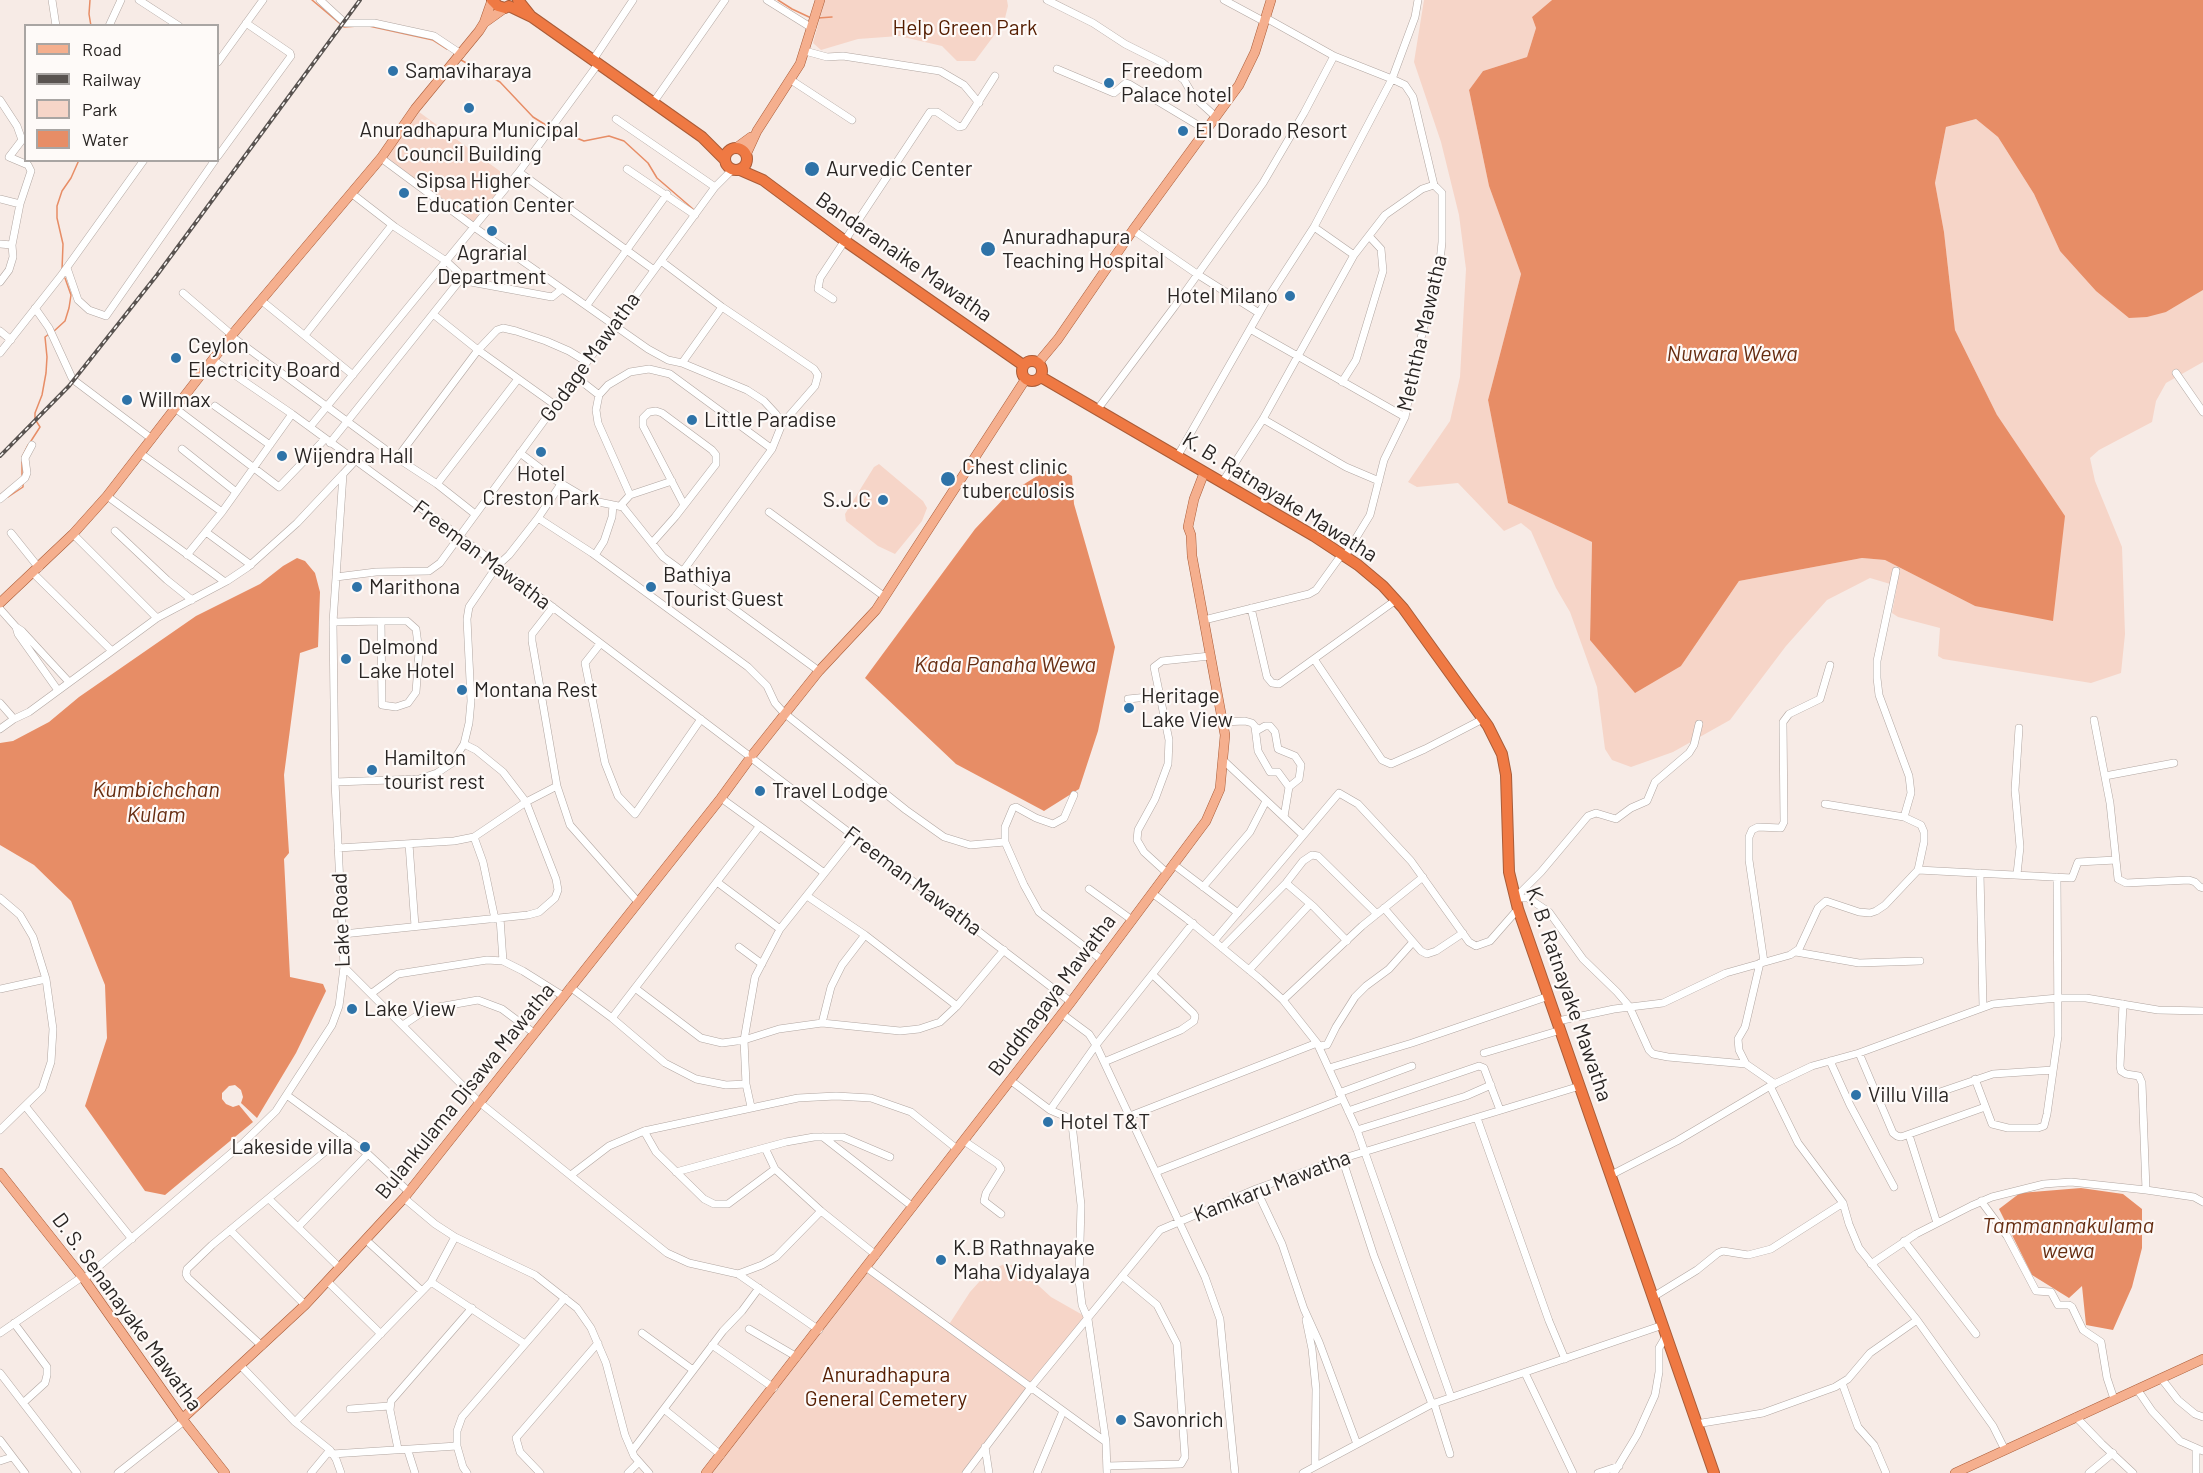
<!DOCTYPE html>
<style>
body{margin:0}
#map{position:relative;width:2203px;height:1473px;overflow:hidden;background:#f7ebe6;font-family:Barlow,sans-serif}
canvas{display:block}
.legend{position:absolute;left:24px;top:24px;width:195px;height:138px;box-sizing:border-box;background:#fefaf8;border:2px solid #a9a5a3;margin:0;padding:8px 10px;list-style:none;font-size:18px;color:#292523}
.legend li{display:flex;align-items:center;gap:12px;height:30px}
.legend b{width:30px;border:2px solid #a9a5a3}
</style>
<div id="map">
<canvas width="2203" height="1473"></canvas>
<ul class="legend">
<li><b style="height:8px;background:#f5af8e"></b>Road</li>
<li><b style="height:8px;background:#595350"></b>Railway</li>
<li><b style="height:16px;background:#f6d5c8"></b>Park</li>
<li><b style="height:16px;background:#e78d66"></b>Water</li>
</ul>
</div>
<script>
const context = document.querySelector('canvas').getContext('2d');
context.lineJoin = 'round';
function fill(path, color) {
  context.fillStyle = color;
  context.fill(path, 'evenodd');
}
function poly(rows) {
  const path = new Path2D();
  for (const r of rows) {
    if (r.length === 3) {
      path.moveTo(r[0] + r[2], r[1]);
      path.arc(r[0], r[1], r[2], 0, 2 * Math.PI);
      continue;
    }
    path.moveTo(r[0], r[1]);
    for (let i = 2; i < r.length; i += 2) path.lineTo(r[i], r[i + 1]);
  }
  return path;
}
function stroke(path, color, width, dash) {
  context.strokeStyle = color;
  context.lineWidth = width;
  context.lineCap = dash ? 'butt' : 'round';
  context.setLineDash(dash || []);
  context.stroke(path);
}
function label(font, color, halo, rows, align = 'center') {
  context.font = font + ' Barlow,sans-serif';
  context.lineWidth = 4.5;
  context.setLineDash([]);
  context.textBaseline = 'middle';
  context.strokeStyle = halo;
  context.fillStyle = color;
  for (const [text, x, y, turn = 0] of rows) {
    context.save();
    context.translate(x, y);
    context.rotate((+turn || 0) * Math.PI / 180);
    context.textAlign = isNaN(turn) ? turn : align;
    if (halo) context.strokeText(text, 0, 0);
    context.fillText(text, 0, 0);
    context.restore();
  }
}
fill(poly([
 [825,0,1007,0,1008,6,1004,22,975,61,957,61,942,46,899,36,858,39,821,50,813,43],
 [1424,0,1552,0,1532,17,1536,28,1527,57,1483,71,1469,90,1489,186,1521,274,1488,400,1508,503,1592,542,1590,640,1681,666,1739,581,1862,558,1885,560,1975,606,1997,415,1955,330,1944,232,1935,183,1946,127,1976,119,1998,137,2034,194,2060,251,2166,312,2203,290,2203,362,2166,383,2156,401,2152,422,2099,450,2090,458,2095,481,2122,547,2125,634,2121,673,2091,683,1943,659,1938,656,1940,628,1898,617,1892,613,1897,586,1870,578,1827,600,1786,646,1730,720,1673,752,1631,767,1612,760,1605,749,1597,687,1570,612,1556,588,1531,531,1521,523,1504,531,1458,483,1417,487,1408,482,1450,421,1460,377,1466,269,1459,215,1441,142,1414,62],
 [415,109,512,180,474,227,381,158],
 [879,464,923,501,927,508,922,521,895,554,878,546,846,521,845,514,874,467],
 [1004,1264,1017,1266,1051,1297,1088,1318,967,1473,706,1473,867,1268,948,1326,970,1292,988,1272]
]), '#f6d5c8');
fill(poly([
 [1552,0,2203,0,2203,290,2166,312,2147,317,2129,318,2096,291,2060,251,2034,194,1998,137,1976,119,1946,127,1935,183,1944,232,1955,330,1997,415,2065,516,2053,621,1975,606,1885,560,1862,558,1739,581,1681,666,1635,693,1590,640,1592,542,1508,503,1488,400,1521,274,1489,186,1469,90,1483,71,1527,57,1536,28,1532,17],
 [1059,469,1072,476,1074,504,1115,647,1098,731,1079,789,1044,811,956,764,865,678,975,529,1008,494,1047,470],
 [297,558,305,561,315,573,320,592,318,647,300,653,284,775,289,853,284,859,290,977,323,984,326,991,296,1053,257,1118,241,1103,243,1097,241,1090,235,1085,229,1086,222,1093,222,1099,226,1104,233,1107,239,1105,253,1122,165,1195,145,1191,85,1106,107,1038,105,985,71,901,34,865,0,845,0,743,13,741,49,722,79,697,196,616,260,584,283,566],
 [2081,1188,2123,1194,2142,1209,2142,1248,2132,1287,2113,1330,2086,1325,2082,1286,2069,1298,2032,1275,1999,1209,2020,1193]
]), '#e78d66');
stroke(poly([
 [90,0,89,14,91,26],
 [312,0,344,27,358,26],
 [778,0,792,9,809,17],
 [818,18,832,17],
 [369,26,433,40,447,49],
 [461,60,500,82,533,117,549,127],
 [554,129,584,141,609,136,624,141,648,163,657,178,693,209],
 [62,270,63,244,57,218,57,206,62,191,71,178,79,160],
 [53,332,65,321,69,308,71,295,65,278],
 [31,441,40,427,35,419,35,413,42,395,46,373,47,357,45,337,49,334],
 [22,457,28,445],
 [22,462,22,475],
 [8,497,23,487,23,483]
]), '#e78d66', 1.5);
const minor = poly([
 [52,0,56,26],
 [139,0,179,26],
 [320,0,345,23,374,23,434,36,461,54],
 [767,0,812,28],
 [1047,0,1093,23,1125,44,1163,63,1184,80,1194,97,1216,117],
 [1224,0,1265,22],
 [1418,0,1415,17,1392,79,1405,85,1413,97,1434,185],
 [109,26,121,0],
 [805,51,827,57,843,56,940,71,964,85,979,103],
 [593,60,633,0],
 [218,62,263,0],
 [1057,69,1114,93,1126,83,1129,84,1206,130],
 [791,80,852,120],
 [0,100,17,126,22,140],
 [653,103,725,0],
 [616,119,715,187],
 [218,156,291,56,290,53,246,23],
 [381,158,474,227,648,349,668,360,682,363,747,390,764,401,776,414,782,424,772,449,683,571],
 [627,169,695,215],
 [519,172,654,270],
 [0,199,20,204],
 [1314,227,1354,255],
 [1133,230,1197,274,1259,313],
 [0,244,12,245],
 [661,261,722,307,814,369,818,375,815,386,782,424],
 [67,268,78,300,89,310,106,316,215,160],
 [460,280,552,297,562,289],
 [0,282,9,270,13,257,12,245,20,204,31,171,28,165,9,157,22,140,26,138],
 [183,293,232,335],
 [833,299,818,289,820,278,930,112,937,112,959,127,963,126,995,76],
 [262,301,353,375],
 [587,305,667,194],
 [35,308,49,328,72,378],
 [433,314,478,350,555,405],
 [1250,329,1405,417],
 [0,331,11,340],
 [305,335,392,225],
 [231,336,397,458,437,484,475,514],
 [0,353,60,277,144,160],
 [213,360,292,414,459,536,748,755],
 [682,363,722,307],
 [2176,373,2203,412],
 [576,377,599,395],
 [75,381,152,439],
 [1342,382,1356,360,1383,271,1381,249,1369,236],
 [215,406,270,445],
 [175,408,279,487,325,439],
 [1097,410,1175,306,1263,183,1304,113,1334,56],
 [1263,419,1346,467,1379,481],
 [310,427,519,172,598,64],
 [330,443,460,280,458,272,446,261,395,227,351,193],
 [182,449,236,492],
 [140,453,222,512,292,414],
 [520,453,557,481,589,500,623,507,663,557,819,671],
 [1177,457,1266,301,1314,227,1392,79,1334,56,1266,18],
 [397,458,478,350,497,330,503,328,516,331,546,341,569,351,587,362],
 [1222,483,1263,419,1354,255,1385,215,1422,189,1434,185,1442,193,1442,242,1439,271,1418,349,1405,417,1384,460,1370,515,1345,556],
 [437,484,518,379],
 [630,495,598,423,596,410,599,395,608,385,630,372,649,369,670,374,772,449],
 [107,496,225,582],
 [0,499,25,478,27,473,25,458,32,445],
 [621,505,630,495,672,481],
 [769,512,885,597],
 [538,518,592,553,748,667,767,686,775,703,784,713,906,810,944,837,970,845,1005,842,1024,885,1039,912,1102,960],
 [115,531,167,580,192,600],
 [206,532,251,565],
 [11,533,39,568],
 [73,534,157,618],
 [652,543,675,517,716,464,716,455,712,450,662,413,656,411,649,412,643,418,643,426,684,505],
 [187,555,222,512],
 [595,555,604,541,612,517,613,505],
 [1896,571,1877,661,1877,678,1879,695,1909,776,1911,793,1904,817],
 [33,573,111,650],
 [336,577,376,572,429,571,440,563,715,187,732,170],
 [553,607,532,634,532,641,557,786,570,825,638,902],
 [1251,608,1267,677,1272,683,1279,684,1396,600],
 [0,609,16,627,18,634,57,689],
 [1204,620,1309,594,1316,590,1342,554],
 [333,622,381,621,407,621,416,629,419,652,416,692,408,703,396,707,382,705,381,621],
 [16,627,22,631,69,682],
 [600,644,585,663,605,763,618,796,635,814,701,719],
 [1314,659,1382,760,1391,764,1425,749,1483,719],
 [1128,699,1158,696],
 [0,703,14,719,29,712,157,618,227,581,248,567,297,523,343,474],
 [2094,720,2110,803,2118,879,2126,883,2189,880,2195,882,2200,887,2203,888],
 [1222,722,1245,721,1252,723,1258,730,1265,726,1270,726,1275,732,1278,749,1295,756,1301,765,1299,779,1289,787],
 [1255,727,1258,751,1270,772,1278,772,1289,787,1284,817],
 [0,729,14,719],
 [754,760,1071,1002],
 [1223,760,1303,835],
 [2105,776,2174,763],
 [335,782,419,779,437,773,452,763,464,744,469,723,471,701,467,619,469,607,497,566,509,555,538,518,561,484],
 [721,798,823,872],
 [1825,804,1904,817,1921,825,1924,832,1924,842,1918,870],
 [474,837,483,862,495,919],
 [1005,842,1005,827,1013,808,1016,807,1036,818,1053,824,1064,818,1074,795],
 [409,844,415,926],
 [338,848,454,841,474,837,526,802,557,786],
 [1173,864,1238,913],
 [1918,870,2072,878,2078,862,2116,860],
 [1167,873,1144,852,1137,840,1138,830,1155,799,1168,764,1169,740,1154,667,1162,661,1210,656],
 [1980,873,1983,1007],
 [2017,874,2020,847,2015,790,2019,728],
 [717,882,780,929],
 [1286,883,1314,907,1347,941],
 [1203,887,1250,832,1266,801],
 [1089,889,1132,920],
 [1152,893,1187,919,1260,979,1283,1000,1317,1043,1357,1130,1451,1397],
 [807,896,865,935,957,1006],
 [0,898,20,915,33,937,46,979,53,1029,51,1062,42,1089,0,1130],
 [1515,898,1528,898,1549,912,1583,959,1617,992,1629,1006,1649,1050,1653,1054,1668,1057,1746,1064,1775,1084],
 [1515,898,1541,872,1588,816,1596,813,1616,819,1631,808,1647,801,1655,782,1689,753,1694,745,1699,724],
 [1384,908,1421,951,1427,954,1436,951,1463,933],
 [500,918,503,961],
 [343,934,528,915,539,912,555,898,558,890,556,879,526,802,503,772,476,750,464,744],
 [1214,941,1339,793,1358,804,1411,861,1469,942,1476,946,1490,941,1518,909],
 [739,947,762,964],
 [1222,948,1286,883,1303,861,1312,855,1318,856,1377,914],
 [1796,952,1859,963,1920,961],
 [1764,962,1749,860,1749,837,1752,830,1758,827,1781,828,1784,822,1783,722,1789,714,1820,699,1830,665],
 [344,967,479,1102,667,1253,689,1263,738,1274,819,1330],
 [1249,970,1310,904],
 [570,987,612,1018,665,1063,696,1079,726,1085,746,1084],
 [635,988,701,1038,722,1043,744,1040,779,1029,822,1023,900,1031,919,1029,940,1022,957,1006,1004,950],
 [0,989,46,979],
 [372,993,398,974,487,960,503,961,523,971,563,996],
 [1283,1000,1362,926,1423,877],
 [2123,1004,2120,1066,2121,1071,2126,1074,2139,1076,2142,1083,2146,1190],
 [1062,1014,1089,1034,1096,1045,1205,1277,1220,1319,1235,1473],
 [612,1018,759,827],
 [1558,1021,1614,1009,1663,1003,1726,973,1790,955,1799,949,1818,908,1826,901,1859,912,1870,913,1876,911,1885,905,1918,870],
 [822,1023,831,987,842,965,865,935],
 [403,1025,421,1013,433,1008,478,1000,502,1009,534,1033],
 [1319,1046,1327,1045,1336,1027,1355,997,1366,986,1389,969,1413,942],
 [1484,1053,1561,1030],
 [1859,1053,1893,1133,1897,1136,1901,1137,1985,1107],
 [1830,1061,1850,1105,1894,1187],
 [1104,1062,1181,1030,1194,1021,1195,1016,1193,1013,1153,975],
 [1746,1064,1739,1050,1738,1039,1745,1027,1760,963],
 [1329,1068,1412,1043,1549,996],
 [1975,1079,1992,1124,2008,1128,2038,1128,2044,1126,2047,1114,2058,1036,2057,877],
 [1010,1080,1050,1110,1069,1118,1072,1124,1081,1205,1079,1280,1082,1305,1088,1319,1106,1442],
 [1770,1086,1798,1143,1843,1203,1849,1224,1859,1248,1917,1320,1993,1426,2005,1450],
 [1940,1092,1993,1074,2053,1070],
 [1339,1093,1412,1066],
 [288,1096,368,1154,408,1191],
 [26,1107,132,1239],
 [751,1107,746,1084,744,1040,755,977,780,929,854,836],
 [1050,1110,1096,1045,1193,923],
 [1348,1111,1479,1066,1484,1068,1500,1110],
 [1130,1116,1317,1043],
 [1477,1118,1549,1321,1565,1359],
 [1357,1130,1466,1096,1491,1085],
 [644,1131,656,1152,704,1199,714,1204,728,1204,775,1169],
 [1909,1135,1937,1223],
 [823,1137,913,1207],
 [964,1141,998,1164,1001,1169,986,1193,984,1201,1001,1214],
 [765,1148,775,1169,821,1211,876,1255],
 [1342,1158,1374,1256,1432,1404],
 [676,1172,786,1142,814,1137,843,1137,890,1157],
 [1156,1172,1342,1099],
 [571,1175,609,1146,644,1131,798,1098,836,1096,871,1098,911,1112,957,1149],
 [1611,1175,1677,1141,1770,1086,1812,1066,1859,1053,1993,1004,2058,998,2086,998,2158,1010,2203,1011],
 [1256,1189,1282,1244,1304,1309,1319,1342,1357,1444],
 [404,1198,435,1224,455,1237,535,1275,577,1308,591,1328,606,1363,625,1435,634,1456,649,1473],
 [269,1199,340,1268],
 [1981,1201,2007,1236,2036,1291,2051,1292,2058,1305,2069,1305,2072,1307,2083,1330,2101,1342,2107,1378,2114,1399],
 [298,1227,368,1154],
 [230,1230,305,1305],
 [366,1240,422,1291],
 [1904,1241,1976,1334],
 [1871,1264,1916,1234,1971,1206,1992,1197,2044,1184,2071,1182,2146,1190,2194,1197,2203,1202],
 [867,1268,1106,1442,1107,1473],
 [738,1274,762,1265,776,1257,821,1211],
 [84,1279,242,1144,276,1111,332,1025,339,1006,344,967,335,782,333,622,343,474,355,461],
 [327,1281,381,1334],
 [431,1282,525,1344],
 [1653,1297,1697,1270,1718,1253,1723,1251,1748,1255,1771,1249,1843,1203],
 [1306,1320,1312,1349,1316,1389,1315,1466],
 [14,1323,47,1367,47,1375,45,1383,23,1403],
 [749,1329,797,1357],
 [0,1333,82,1277],
 [642,1333,693,1370],
 [712,1345,774,1388],
 [262,1346,188,1278,186,1274,187,1269,212,1245,344,1136],
 [241,1366,295,1422,330,1450,336,1459,341,1473],
 [0,1373,77,1473],
 [1525,1373,1573,1473],
 [2161,1378,2178,1400,2195,1414,2203,1417],
 [1842,1383,1858,1427,1874,1445,1886,1473],
 [2137,1389,2152,1411,2180,1441,2203,1451],
 [1434,1403,1450,1454],
 [350,1409,389,1406],
 [665,1410,721,1455],
 [2076,1417,2102,1444,2133,1473],
 [295,1422,431,1282,455,1237],
 [1696,1424,1763,1413,1835,1387,1848,1379,1870,1353,1917,1320],
 [0,1440,25,1473],
 [985,1447,989,1473],
 [398,1449,390,1410,391,1401,472,1308],
 [408,1451,415,1473],
 [632,1451,723,1331,742,1311,759,1288],
 [332,1454,457,1446],
 [0,1461,12,1457],
 [1107,1466,1181,1464,1185,1457,1177,1344,1157,1305,1122,1276],
 [118,1473,184,1421],
 [311,1473,330,1450],
 [467,1473,463,1467,457,1446,457,1431,462,1417,565,1298],
 [540,1473,520,1452,516,1438,598,1343],
 [628,1473,638,1463],
 [966,1473,1032,1386,1160,1230,1256,1189,1331,1162,1580,1086],
 [1037,1473,1063,1411],
 [1303,1473,1432,1404,1663,1325],
 [1598,1473,1619,1466],
 [1614,1473,1637,1435,1655,1395,1659,1372,1659,1348,1666,1336],
 [2089,1473,2113,1453],
 [2196,1473,2196,1448]
]);
const major = poly([
 [484,23,505,8],
 [736,148,751,137],
 [746,155,757,131,800,64,820,0],
 [1038,363,1058,339,1133,230,1239,85,1255,52,1271,0],
 [0,603,73,534,107,496,231,336,381,158,415,109,479,31,484,23,492,0],
 [753,754,819,671,876,610,1025,380],
 [0,1173,84,1279,184,1421,225,1473],
 [182,1419,305,1305,404,1198,721,798,748,761],
 [706,1473,1071,1002,1206,821,1220,789,1225,735,1192,556,1191,535,1188,527,1194,499,1204,473],
 [1955,1473,2203,1359]
]);
const highway = poly([
 [492,0,498,6,505,8,509,6,532,17,702,137,725,160],
 [518,0,530,15],
 [736,159,11],
 [740,170,763,180,845,241,1023,365],
 [1032,371,10],
 [1041,377,1314,536,1358,565,1383,586,1403,608,1488,726,1502,754,1506,775,1509,872,1518,909,1714,1473]
]);
stroke(minor, '#b1a6a1', 8);
stroke(major, '#aa5c38', 10);
stroke(highway, '#aa5c38', 12);
stroke(minor, '#fff', 7);
stroke(major, '#f5af8e', 9);
stroke(highway, '#ef7943', 10);
const rail = poly([
 [0,456,69,386,157,275,360,0]
]);
stroke(rail, '#595350', 4);
stroke(rail, '#fefaf8', 1.5, [4.5]);
for (const [x, y, r, color] of [
 [393,71,6,"#2e73a8"],
 [1109,83,6,"#2e73a8"],
 [469,108,6,"#2e73a8"],
 [1183,131,6,"#2e73a8"],
 [812,169,8,"#2e73a8"],
 [404,193,6,"#2e73a8"],
 [492,231,6,"#2e73a8"],
 [988,249,8,"#2e73a8"],
 [1290,296,6,"#2e73a8"],
 [176,358,6,"#2e73a8"],
 [127,400,6,"#2e73a8"],
 [692,420,6,"#2e73a8"],
 [541,452,6,"#2e73a8"],
 [282,456,6,"#2e73a8"],
 [948,479,8,"#2e73a8"],
 [883,500,6,"#2e73a8"],
 [357,587,6,"#2e73a8"],
 [651,587,6,"#2e73a8"],
 [346,659,6,"#2e73a8"],
 [462,690,6,"#2e73a8"],
 [1129,708,6,"#2e73a8"],
 [372,770,6,"#2e73a8"],
 [760,791,6,"#2e73a8"],
 [352,1009,6,"#2e73a8"],
 [1856,1095,6,"#2e73a8"],
 [1048,1122,6,"#2e73a8"],
 [365,1147,6,"#2e73a8"],
 [941,1260,6,"#2e73a8"],
 [1121,1420,6,"#2e73a8"]
]) {
  const dot = new Path2D();
  dot.arc(x, y, r, 0, 2 * Math.PI);
  context.fillStyle = color;
  context.fill(dot);
  stroke(dot, '#fefaf8', 2);
}
label('21px', '#551d00', '#fefaf8', [
 ["Help Green Park",965,28],
 ["Anuradhapura",886,1375],
 ["General Cemetery",886,1399]
]);
label('21px', '#292523', '#fefaf8', [
 ["Samaviharaya",405,71],
 ["Freedom",1121,71],
 ["Palace hotel",1121,95],
 ["Anuradhapura Municipal",469,130,"center"],
 ["Council Building",469,154,"center"],
 ["El Dorado Resort",1195,131],
 ["Aurvedic Center",826,169],
 ["Sipsa Higher",416,181],
 ["Education Center",416,205],
 ["Anuradhapura",1002,237],
 ["Teaching Hospital",1002,261],
 ["Agrarial",492,253,"center"],
 ["Department",492,277,"center"],
 ["Hotel Milano",1278,296,"right"],
 ["Ceylon",188,346],
 ["Electricity Board",188,370],
 ["Willmax",139,400],
 ["Little Paradise",704,420],
 ["Wijendra Hall",294,456],
 ["Chest clinic",962,467],
 ["tuberculosis",962,491],
 ["Hotel",541,474,"center"],
 ["Creston Park",541,498,"center"],
 ["S.J.C",871,500,"right"],
 ["Bathiya",663,575],
 ["Tourist Guest",663,599],
 ["Marithona",369,587],
 ["Delmond",358,647],
 ["Lake Hotel",358,671],
 ["Montana Rest",474,690],
 ["Heritage",1141,696],
 ["Lake View",1141,720],
 ["Hamilton",384,758],
 ["tourist rest",384,782],
 ["Travel Lodge",772,791],
 ["Lake View",364,1009],
 ["Villu Villa",1868,1095],
 ["Hotel T&T",1060,1122],
 ["Lakeside villa",353,1147,"right"],
 ["K.B Rathnayake",953,1248],
 ["Maha Vidyalaya",953,1272],
 ["Savonrich",1133,1420]
], 'left');
label('21px', '#292523', '#fefaf8', [
 ["Bandaranaike Mawatha",904,257,35],
 ["Meththa Mawatha",1422,333,-77],
 ["Godage Mawatha",590,357,-54],
 ["K. B. Ratnayake Mawatha",1280,497,32],
 ["Freeman Mawatha",482,555,37],
 ["Freeman Mawatha",913,881,37],
 ["Lake Road",341,920,-92],
 ["K. B. Ratnayake Mawatha",1569,994,71],
 ["Buddhagaya Mawatha",1052,995,-53],
 ["Bulankulama Disawa Mawatha",465,1091,-51],
 ["Kamkaru Mawatha",1272,1186,-21],
 ["D. S. Senanayake Mawatha",127,1312,54]
]);
label('italic 22px', '#662d11', '#fefaf8', [
 ["Nuwara Wewa",1732,354],
 ["Kada Panaha Wewa",1005,665],
 ["Kumbichchan",156,790],
 ["Kulam",156,815],
 ["Tammannakulama",2068,1226],
 ["wewa",2068,1251]
]);
</script>
